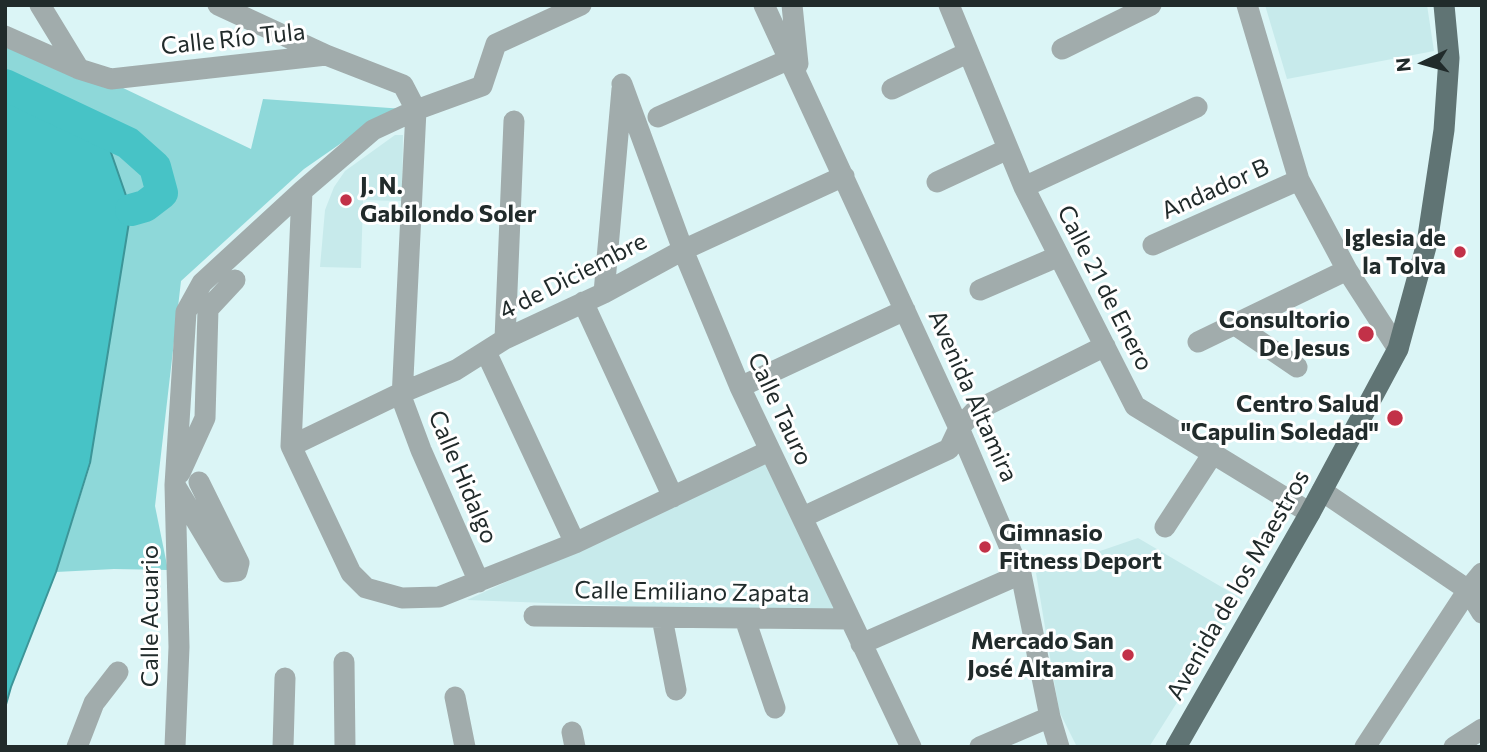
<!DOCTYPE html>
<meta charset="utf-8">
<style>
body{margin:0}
#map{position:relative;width:1487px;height:752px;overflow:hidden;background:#dbf5f6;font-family:Commissioner,sans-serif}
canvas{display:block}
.frame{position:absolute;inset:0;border:7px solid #212b2b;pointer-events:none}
.north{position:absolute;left:1389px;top:28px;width:70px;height:70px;-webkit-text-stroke:5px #fff;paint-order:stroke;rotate:265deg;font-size:19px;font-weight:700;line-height:28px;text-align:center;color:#212b2b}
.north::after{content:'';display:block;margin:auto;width:24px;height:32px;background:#212b2b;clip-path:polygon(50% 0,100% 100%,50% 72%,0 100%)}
</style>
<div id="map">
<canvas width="1487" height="752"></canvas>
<div class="frame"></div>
<div class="north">N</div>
</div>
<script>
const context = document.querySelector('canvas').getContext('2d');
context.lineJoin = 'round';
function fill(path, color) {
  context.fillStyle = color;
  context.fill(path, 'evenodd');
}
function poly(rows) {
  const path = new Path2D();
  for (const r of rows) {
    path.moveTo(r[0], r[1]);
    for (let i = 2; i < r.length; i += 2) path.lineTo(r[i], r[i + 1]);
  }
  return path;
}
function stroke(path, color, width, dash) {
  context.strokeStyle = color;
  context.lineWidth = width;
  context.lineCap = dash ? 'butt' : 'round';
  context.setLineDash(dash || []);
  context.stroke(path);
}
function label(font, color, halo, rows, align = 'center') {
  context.font = font + ' Commissioner,sans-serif';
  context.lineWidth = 6;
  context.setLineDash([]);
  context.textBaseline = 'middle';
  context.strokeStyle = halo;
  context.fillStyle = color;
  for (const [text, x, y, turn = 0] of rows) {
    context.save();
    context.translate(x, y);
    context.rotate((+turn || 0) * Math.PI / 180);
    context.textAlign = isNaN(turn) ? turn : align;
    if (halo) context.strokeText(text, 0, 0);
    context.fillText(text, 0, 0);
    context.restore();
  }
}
fill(poly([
 [1265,5,1427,5,1434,51,1287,79],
 [395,135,403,135,402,201,363,200,361,268,320,267,325,210,334,187,345,171],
 [767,461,840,614,467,600],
 [1138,538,1242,599,1149,747,1077,747,1059,711,1036,573]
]), '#c7eaeb');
fill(poly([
 [5,41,121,87,251,149,263,99,404,109,363,128,304,169,181,281,155,506,168,570,114,569,56,572,91,463,60,118,5,98]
]), '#8ed8d9');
const water = poly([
 [5,98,60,118,107,141,131,210,90,463,56,572,11,687,5,708,5,98]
]);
fill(water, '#47c3c6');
stroke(water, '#3c9598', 2);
stroke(poly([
 [5,85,128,143,155,167,162,193,145,206,131,210]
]), '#47c3c6', 32);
stroke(poly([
 [40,5,79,69],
 [218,5,326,55,403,85,416,110],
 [764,5,959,428,1021,574,1050,717,1059,747],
 [792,5,798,64],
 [949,5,1024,187,1135,406,1310,513],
 [1247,5,1299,180,1347,270,1398,349],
 [5,36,79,69,111,79,326,55],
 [1062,49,1151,5],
 [622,84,683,250,740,387,911,747],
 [892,89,967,53],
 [416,110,402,399,421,450,479,582],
 [658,117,790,59],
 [937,182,1008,149],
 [1024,187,1197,107],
 [302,191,291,446,351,573,366,588,402,598,439,597,575,543,769,451],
 [1153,245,1299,180],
 [980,290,1059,256],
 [604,293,622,89],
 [583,302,673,497],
 [1234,324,1297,367],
 [505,339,514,121],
 [1198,342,1347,270],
 [486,352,575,543],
 [740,387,905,310],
 [291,446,401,393,456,370,505,339,604,293,683,250,844,176],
 [180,473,205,418,208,309,235,280],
 [176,487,227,572,237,571,239,563,199,482],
 [1322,491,1468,590,1482,613],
 [803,517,949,449,959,428,975,411,1105,346],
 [1165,527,1212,455],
 [534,616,849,619],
 [662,618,676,690],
 [745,619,775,708],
 [861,644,1021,574],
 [344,662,345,747],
 [455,697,465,747],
 [572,732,575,747],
 [77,747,94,703,118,672],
 [175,747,179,647,175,485,186,312,202,283,302,191,373,130,416,110,482,86,496,44,581,5],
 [283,747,285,678],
 [980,747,1050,717],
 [1365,747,1468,590,1482,573],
 [1454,747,1482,729]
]), '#a1acac', 21);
stroke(poly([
 [1176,747,1310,513,1398,349,1427,243,1444,130,1449,58,1444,5]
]), '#607474', 21);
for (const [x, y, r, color] of [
 [346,200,7,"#c23148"],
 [1460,252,7,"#c23148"],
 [1366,334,9,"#c23148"],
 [1395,418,9,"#c23148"],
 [985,547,7,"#c23148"],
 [1128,655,7,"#c23148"]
]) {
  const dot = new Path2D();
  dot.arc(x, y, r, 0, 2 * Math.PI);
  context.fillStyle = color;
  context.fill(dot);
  stroke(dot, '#fff', 2.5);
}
label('24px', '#212b2b', '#fff', [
 ["Calle Río Tula",233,39,-6],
 ["Andador B",1215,189,-24],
 ["4 de Diciembre",573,276,-27],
 ["Calle 21 de Enero",1105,288,63],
 ["Avenida Altamira",973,396,66],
 ["Calle Tauro",780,409,65],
 ["Calle Hidalgo",463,477,67],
 ["Avenida de los Maestros",1238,585,-60],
 ["Calle Emiliano Zapata",692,592,1],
 ["Calle Acuario",150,616,-90]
]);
label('bold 24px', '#212b2b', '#fff', [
 ["J. N.",360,186,"left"],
 ["Gabilondo Soler",360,214,"left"],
 ["Iglesia de",1446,238],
 ["la Tolva",1446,266],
 ["Consultorio",1350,320],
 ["De Jesus",1350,348],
 ["Centro Salud",1379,404],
 ["\"Capulin Soledad\"",1379,432],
 ["Gimnasio",999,533,"left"],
 ["Fitness Deport",999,561,"left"],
 ["Mercado San",1114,641],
 ["José Altamira",1114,669]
], 'right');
</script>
